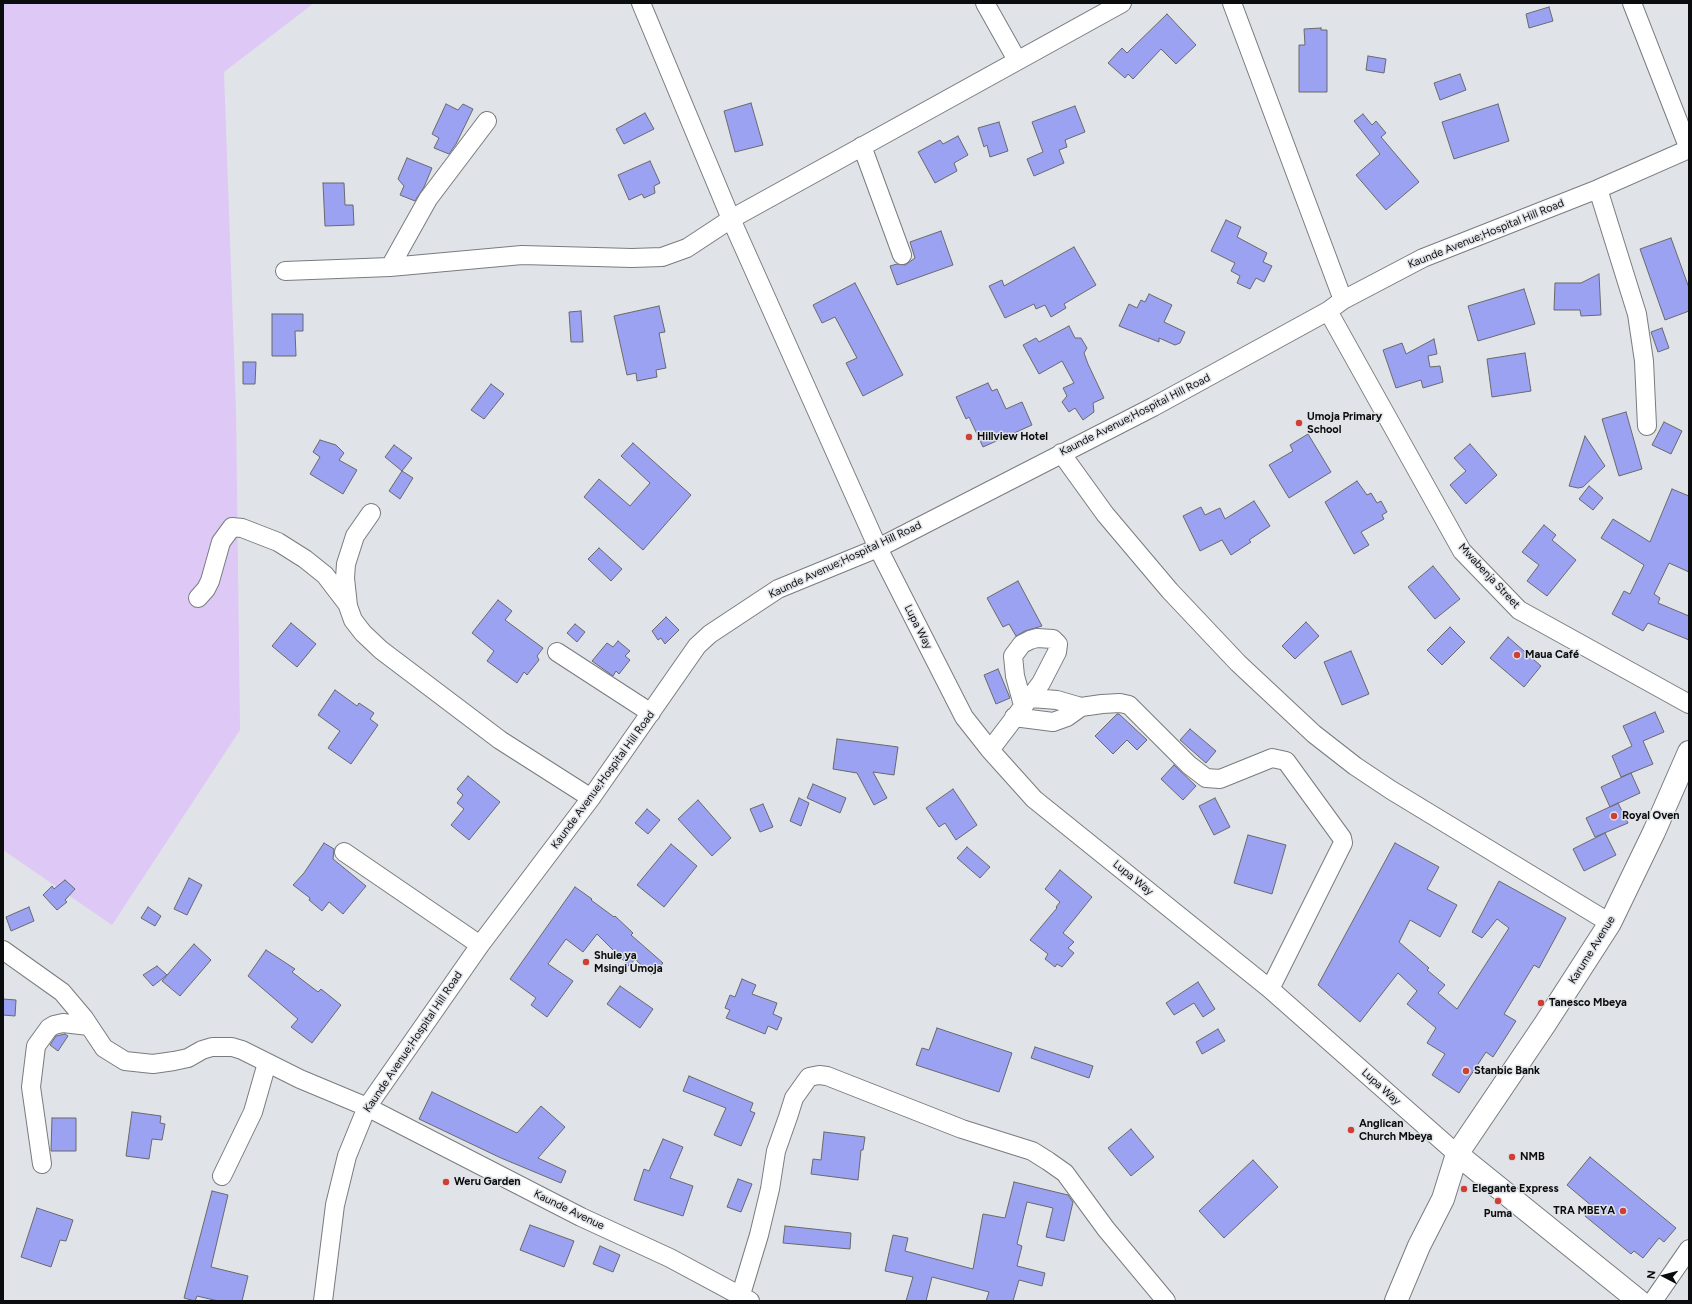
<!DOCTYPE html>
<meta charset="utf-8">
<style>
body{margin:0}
#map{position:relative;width:1692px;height:1304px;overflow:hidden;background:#e0e3e7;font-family:Figtree,sans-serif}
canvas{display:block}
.frame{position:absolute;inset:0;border:4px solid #0b0c0d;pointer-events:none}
.north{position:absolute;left:1644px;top:1256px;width:40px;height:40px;-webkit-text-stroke:3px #e0e3e7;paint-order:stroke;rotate:276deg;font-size:11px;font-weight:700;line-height:16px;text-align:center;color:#0b0c0d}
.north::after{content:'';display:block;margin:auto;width:14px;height:18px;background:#0b0c0d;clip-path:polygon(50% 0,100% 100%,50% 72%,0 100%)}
</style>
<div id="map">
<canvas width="1692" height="1304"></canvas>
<div class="frame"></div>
<div class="north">N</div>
</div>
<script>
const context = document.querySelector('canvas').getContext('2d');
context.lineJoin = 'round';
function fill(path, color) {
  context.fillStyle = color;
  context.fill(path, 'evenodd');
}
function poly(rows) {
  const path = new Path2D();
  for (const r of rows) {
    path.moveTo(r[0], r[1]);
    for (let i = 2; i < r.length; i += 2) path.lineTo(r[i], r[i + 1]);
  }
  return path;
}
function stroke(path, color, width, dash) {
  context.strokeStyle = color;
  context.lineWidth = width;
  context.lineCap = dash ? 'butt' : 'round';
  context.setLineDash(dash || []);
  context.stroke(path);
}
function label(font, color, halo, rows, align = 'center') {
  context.font = font + ' Figtree,sans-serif';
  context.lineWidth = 3;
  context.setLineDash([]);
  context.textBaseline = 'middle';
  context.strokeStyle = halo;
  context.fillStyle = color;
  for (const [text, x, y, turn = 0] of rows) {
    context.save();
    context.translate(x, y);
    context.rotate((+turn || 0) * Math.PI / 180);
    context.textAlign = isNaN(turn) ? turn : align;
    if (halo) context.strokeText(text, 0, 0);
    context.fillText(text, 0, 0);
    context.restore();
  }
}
fill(poly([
 [3,3,314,3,224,72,236,410,240,730,112,925,3,850]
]), '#dec8f6');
const building = poly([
 [1549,7,1553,21,1529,28,1526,14,1549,7],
 [1167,14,1196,45,1176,64,1161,49,1133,79,1128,74,1125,78,1108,63,1122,48,1127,53,1167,14],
 [1321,28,1321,30,1327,30,1327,92,1299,92,1299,45,1305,45,1304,29,1321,28],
 [1368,56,1386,59,1384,73,1366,70,1368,56],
 [1460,74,1466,90,1440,100,1434,83,1460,74],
 [751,103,763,145,735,152,724,111,751,103],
 [446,104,458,110,463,104,473,109,456,144,449,154,434,148,439,138,432,134,446,104],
 [1498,104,1509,141,1454,159,1442,122,1498,104],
 [1075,106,1085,132,1065,140,1067,147,1059,150,1064,163,1034,176,1027,159,1043,152,1032,122,1075,106],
 [645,113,654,129,624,144,616,129,645,113],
 [1363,114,1372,125,1376,121,1386,133,1381,137,1419,182,1386,210,1356,175,1380,154,1354,121,1363,114],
 [999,122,1008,151,990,157,987,145,984,147,978,128,999,122],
 [958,136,968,155,954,163,957,171,935,183,918,152,940,140,943,144,958,136],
 [407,158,432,168,424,187,415,201,400,195,404,186,398,179,407,158],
 [650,161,660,183,654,186,655,193,644,198,642,194,629,200,618,175,650,161],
 [323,183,344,183,345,205,353,205,354,225,325,226,323,183],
 [1226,220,1241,227,1237,237,1267,253,1263,262,1272,266,1264,282,1256,278,1250,289,1237,283,1240,276,1231,271,1235,263,1211,251,1226,220],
 [941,231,953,265,897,285,890,266,897,264,905,265,915,258,910,242,941,231],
 [1671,238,1689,288,1689,311,1665,320,1640,249,1671,238],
 [1074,247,1096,285,1064,304,1066,308,1051,317,1045,305,1036,309,1034,304,1005,318,989,286,1002,280,1004,286,1074,247],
 [1599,274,1601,315,1581,316,1580,310,1554,310,1555,283,1581,283,1599,274],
 [855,283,903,375,863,396,846,363,857,358,835,317,822,323,813,305,855,283],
 [1524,289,1535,324,1478,341,1468,306,1524,289],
 [1149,294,1172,305,1164,322,1185,332,1180,343,1175,345,1159,338,1159,342,1119,326,1129,304,1137,308,1141,300,1145,302,1149,294],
 [659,306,665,332,659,333,666,368,656,370,657,377,637,381,636,373,627,375,614,316,659,306],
 [581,311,583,342,571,342,569,312,581,311],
 [272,314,303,314,303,331,295,331,296,356,272,356,272,314],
 [1069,326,1075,338,1081,338,1087,348,1084,353,1088,364,1104,398,1093,403,1094,412,1083,420,1075,408,1069,412,1062,402,1067,396,1063,388,1074,383,1062,361,1039,374,1023,345,1036,338,1039,342,1069,326],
 [1662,328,1669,348,1658,352,1651,332,1662,328],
 [1434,339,1437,354,1428,356,1430,367,1440,366,1443,382,1423,388,1421,380,1396,388,1383,350,1402,343,1406,354,1434,339],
 [1525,353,1531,391,1492,397,1487,359,1525,353],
 [243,362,256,362,255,384,243,384,243,362],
 [988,383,992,391,997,389,1006,409,1022,402,1032,425,983,447,969,417,966,419,956,397,988,383],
 [491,384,504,394,484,419,471,410,491,384],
 [1626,412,1642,469,1619,476,1602,419,1626,412],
 [1664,422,1682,431,1671,454,1652,445,1664,422],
 [1308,434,1331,472,1289,498,1269,465,1293,451,1290,445,1308,434],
 [1585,436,1605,466,1583,487,1578,488,1569,486,1585,436],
 [320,440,336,445,344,453,339,460,357,470,343,494,310,474,320,457,313,452,320,440],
 [633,443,691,495,643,550,584,497,599,479,630,506,650,483,621,456,633,443],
 [1470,444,1497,475,1466,504,1450,485,1466,471,1454,458,1470,444],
 [394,445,412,458,402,471,385,457,394,445],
 [402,471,413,478,400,499,389,491,402,471],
 [1357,481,1367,495,1371,493,1377,503,1381,501,1387,512,1382,515,1384,519,1361,532,1369,545,1354,554,1325,502,1357,481],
 [1589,486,1603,498,1593,510,1579,499,1589,486],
 [1672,489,1689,496,1689,572,1669,563,1654,594,1660,598,1658,603,1689,616,1689,640,1648,623,1643,631,1612,614,1624,591,1630,594,1644,565,1601,538,1613,519,1650,542,1672,489],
 [1254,501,1270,526,1249,540,1251,542,1231,555,1222,540,1200,551,1183,516,1201,507,1205,515,1220,508,1225,519,1254,501],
 [1544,525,1556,535,1552,540,1576,560,1547,596,1527,581,1539,565,1522,552,1544,525],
 [599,548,622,569,611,581,588,559,599,548],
 [1433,566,1460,599,1435,619,1408,587,1433,566],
 [1018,581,1042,626,1025,631,1016,636,1009,624,1003,627,987,598,1018,581],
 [498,600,512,611,505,620,543,648,537,656,539,660,527,675,524,672,517,683,487,661,494,651,472,633,498,600],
 [666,617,679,630,665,644,661,638,658,640,652,631,666,617],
 [1306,622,1319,636,1295,659,1282,646,1306,622],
 [291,623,316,644,297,667,272,646,291,623],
 [575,624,585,632,577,642,567,633,575,624],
 [1450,627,1465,642,1442,665,1427,650,1450,627],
 [1508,637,1541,666,1524,687,1490,658,1508,637],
 [618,641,630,651,625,656,630,660,619,674,616,671,613,676,592,661,607,643,613,647,618,641],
 [1351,651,1369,694,1342,705,1324,662,1351,651],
 [998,669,1010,698,996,704,984,675,998,669],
 [335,690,357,706,359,703,374,713,370,719,378,725,351,764,328,748,340,731,318,715,335,690],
 [1655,712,1664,732,1643,741,1653,764,1621,777,1612,756,1632,746,1623,726,1655,712],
 [1117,714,1119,714,1147,740,1137,750,1127,740,1113,754,1095,736,1117,714],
 [1190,729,1216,751,1206,763,1180,740,1190,729],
 [837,739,898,747,894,775,873,772,887,798,874,805,857,773,833,769,837,739],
 [1174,765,1196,786,1183,800,1161,779,1174,765],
 [1631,773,1640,793,1610,807,1601,787,1631,773],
 [468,776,500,802,469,840,451,825,464,809,457,803,463,795,457,789,468,776],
 [813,784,846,798,840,813,807,798,813,784],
 [953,789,977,825,956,840,945,823,939,827,926,808,953,789],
 [799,798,809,803,801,826,790,821,799,798],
 [1215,798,1230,827,1214,835,1199,806,1215,798],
 [698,800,731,838,712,856,678,819,698,800],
 [1618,803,1628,823,1595,837,1586,818,1618,803],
 [763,804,773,827,760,832,750,809,763,804],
 [647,809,660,820,648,834,635,823,647,809],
 [1605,833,1616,855,1584,871,1573,849,1605,833],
 [1248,835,1286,845,1272,894,1234,883,1248,835],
 [324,843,334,849,333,859,366,886,343,914,329,902,322,911,309,900,310,898,293,885,304,873,324,843],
 [1395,843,1439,867,1427,889,1457,905,1440,937,1410,920,1399,942,1429,968,1427,970,1445,985,1438,993,1457,1009,1509,928,1497,919,1482,938,1472,932,1499,881,1566,918,1539,968,1534,965,1504,1014,1516,1021,1493,1057,1486,1052,1459,1093,1432,1075,1445,1054,1427,1043,1436,1028,1407,1004,1417,991,1398,973,1360,1022,1318,985,1395,843],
 [671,844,697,866,664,907,637,885,671,844],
 [967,847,990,867,980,878,957,858,967,847],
 [1060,870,1092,897,1063,933,1074,942,1068,948,1074,953,1062,967,1057,964,1055,967,1045,959,1048,954,1030,940,1057,908,1056,907,1060,902,1045,889,1060,870],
 [189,878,202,885,187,915,174,909,189,878],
 [65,880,75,889,65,900,67,902,57,910,43,895,52,886,54,889,65,880],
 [575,887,592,899,591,900,614,917,615,916,633,933,631,935,663,963,652,975,635,959,629,966,597,934,583,952,566,939,548,964,573,981,547,1017,531,1005,536,998,510,979,575,887],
 [29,907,34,921,11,931,6,917,29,907],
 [148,907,161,916,155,926,141,918,148,907],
 [194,944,211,960,180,996,162,981,194,944],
 [266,950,295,969,292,972,318,992,321,989,341,1005,312,1043,291,1027,298,1019,248,976,266,950],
 [157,966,167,975,153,986,143,975,157,966],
 [742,979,756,985,752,994,777,1003,773,1014,782,1018,777,1030,768,1026,765,1034,726,1018,730,1010,725,1008,730,995,735,997,742,979],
 [1198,982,1215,1009,1203,1017,1194,1003,1174,1015,1166,1003,1198,982],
 [620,986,653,1009,640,1028,607,1004,620,986],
 [3,999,16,1000,15,1016,3,1015,3,999],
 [937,1028,1012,1053,999,1092,916,1065,922,1048,929,1050,937,1028],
 [1218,1029,1225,1041,1202,1054,1196,1042,1218,1029],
 [65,1034,68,1036,58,1051,50,1045,56,1036,65,1034],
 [1035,1047,1093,1066,1089,1078,1031,1058,1035,1047],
 [689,1076,753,1103,750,1111,755,1113,741,1146,714,1135,726,1108,683,1091,689,1076],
 [432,1092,517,1133,541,1106,565,1127,538,1158,566,1171,561,1183,501,1158,419,1119,432,1092],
 [132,1112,161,1116,160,1123,165,1124,162,1140,152,1139,149,1159,126,1156,132,1112],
 [52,1118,76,1118,76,1151,51,1151,52,1118],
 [1131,1129,1154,1157,1131,1176,1108,1148,1131,1129],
 [824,1132,865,1137,863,1150,861,1150,858,1180,811,1174,813,1159,821,1160,824,1132],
 [663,1139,683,1147,670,1178,693,1186,683,1216,634,1200,644,1169,649,1171,663,1139],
 [1590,1157,1676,1228,1664,1242,1659,1238,1643,1258,1634,1251,1631,1254,1585,1216,1593,1207,1567,1185,1590,1157],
 [1253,1160,1278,1187,1224,1238,1199,1211,1253,1160],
 [738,1179,752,1184,741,1212,727,1207,738,1179],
 [1014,1182,1068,1195,1073,1202,1064,1241,1046,1237,1053,1208,1027,1202,1017,1244,1022,1246,1017,1266,1045,1273,1042,1286,1019,1280,1013,1301,986,1301,989,1292,932,1277,926,1301,906,1301,913,1277,885,1271,893,1235,908,1238,905,1251,973,1269,983,1214,1005,1218,1014,1182],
 [212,1191,228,1195,211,1267,248,1276,242,1301,218,1301,197,1296,195,1301,184,1298,212,1191],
 [37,1208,73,1220,66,1241,60,1240,51,1267,21,1257,37,1208],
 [530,1225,574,1241,564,1267,520,1250,530,1225],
 [785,1226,851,1233,850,1249,783,1243,785,1226],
 [600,1246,620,1255,613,1272,593,1264,600,1246]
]);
fill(building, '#9ba2f1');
stroke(building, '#69696d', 1);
const street = poly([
 [641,3,731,219,878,548,964,717,990,750,1034,799,1270,989,1457,1154],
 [985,3,1017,60],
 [1232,3,1343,300],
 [1632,3,1689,149],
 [862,146,902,255],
 [1598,189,1637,314,1644,361,1647,426],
 [390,267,428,199,487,121],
 [285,271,390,267,522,255,632,258,662,257,687,248,731,219,1122,3],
 [1328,311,1462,551,1519,610,1689,704],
 [1061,453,1105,514,1170,591,1238,663,1314,734,1355,766,1391,790,1610,923],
 [371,513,355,536,346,564,345,578,348,606,353,620,363,633,381,650,500,740,591,798],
 [198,598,206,589,210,581,221,542,232,527,242,528,278,542,305,559,325,575,348,605],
 [557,652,651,713],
 [1031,698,1057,700,1081,707,1102,704,1120,703,1129,705,1189,765,1206,778,1220,779,1272,758,1286,761,1342,838,1343,843,1270,989],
 [1014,717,1053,722,1067,717,1081,707],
 [990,750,1041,683,1057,652,1058,644,1053,639,1037,638,1030,640,1022,644,1013,656,1015,676,1023,705],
 [344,852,480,945],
 [3,950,62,992,84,1018,104,1048,125,1061,153,1064,174,1061,188,1058,202,1050,212,1047,232,1047,242,1050,300,1079,367,1107,581,1217,670,1258,750,1301],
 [42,1164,31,1087,36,1046,49,1028,54,1025,63,1023,89,1026],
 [222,1176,253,1112,267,1063],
 [323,1301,335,1205,347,1156,367,1107,480,945,591,798,697,646,710,634,778,589,878,548,1153,407,1328,311,1343,300,1423,258,1598,189,1689,149],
 [739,1301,759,1235,770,1189,776,1151,788,1117,794,1098,809,1077,819,1075,827,1076,962,1129,1032,1151,1048,1161,1065,1173,1106,1229,1166,1301],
 [1653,1301,1689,1249]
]);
const secondary = poly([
 [1457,1154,1639,1301],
 [1396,1301,1419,1246,1443,1199,1457,1154,1545,1024,1610,923,1654,832,1689,752]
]);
stroke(street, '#797c7f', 20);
stroke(secondary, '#797c7f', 24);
stroke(street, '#fff', 18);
stroke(secondary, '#fff', 22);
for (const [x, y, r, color] of [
 [1299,423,4,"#ce4036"],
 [969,437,4,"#ce4036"],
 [1517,655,4,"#ce4036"],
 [1614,816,4,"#ce4036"],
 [586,962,4,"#ce4036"],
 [1541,1003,4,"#ce4036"],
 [1466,1071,4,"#ce4036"],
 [1351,1130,4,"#ce4036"],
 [1512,1157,4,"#ce4036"],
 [446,1182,4,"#ce4036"],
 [1464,1189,4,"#ce4036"],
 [1498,1201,4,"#ce4036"],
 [1623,1211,4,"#ce4036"]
]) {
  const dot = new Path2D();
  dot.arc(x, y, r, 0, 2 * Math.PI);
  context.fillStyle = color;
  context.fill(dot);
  stroke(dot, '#e0e3e7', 1.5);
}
label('11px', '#0b0c0d', '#e0e3e7', [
 ["Kaunde Avenue;Hospital Hill Road",1486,234,-22],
 ["Kaunde Avenue;Hospital Hill Road",1135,415,-27],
 ["Kaunde Avenue;Hospital Hill Road",845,560,-25],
 ["Mwabenja Street",1489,576,47],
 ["Lupa Way",918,627,63],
 ["Kaunde Avenue;Hospital Hill Road",603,780,-54],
 ["Lupa Way",1133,878,39],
 ["Karume Avenue",1592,950,-58],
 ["Kaunde Avenue;Hospital Hill Road",413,1042,-56],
 ["Lupa Way",1381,1087,42],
 ["Kaunde Avenue",569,1210,26]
]);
label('bold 11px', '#0b0c0d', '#e0e3e7', [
 ["Umoja Primary",1307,417],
 ["School",1307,430],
 ["Hillview Hotel",977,437],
 ["Maua Café",1525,655],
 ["Royal Oven",1622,816],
 ["Shule ya",594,956],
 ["Msingi Umoja",594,969],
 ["Tanesco Mbeya",1549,1003],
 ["Stanbic Bank",1474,1071],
 ["Anglican",1359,1124],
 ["Church Mbeya",1359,1137],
 ["NMB",1520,1157],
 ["Weru Garden",454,1182],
 ["Elegante Express",1472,1189],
 ["TRA MBEYA",1615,1211,"right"],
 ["Puma",1498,1214,"center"]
], 'left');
</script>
